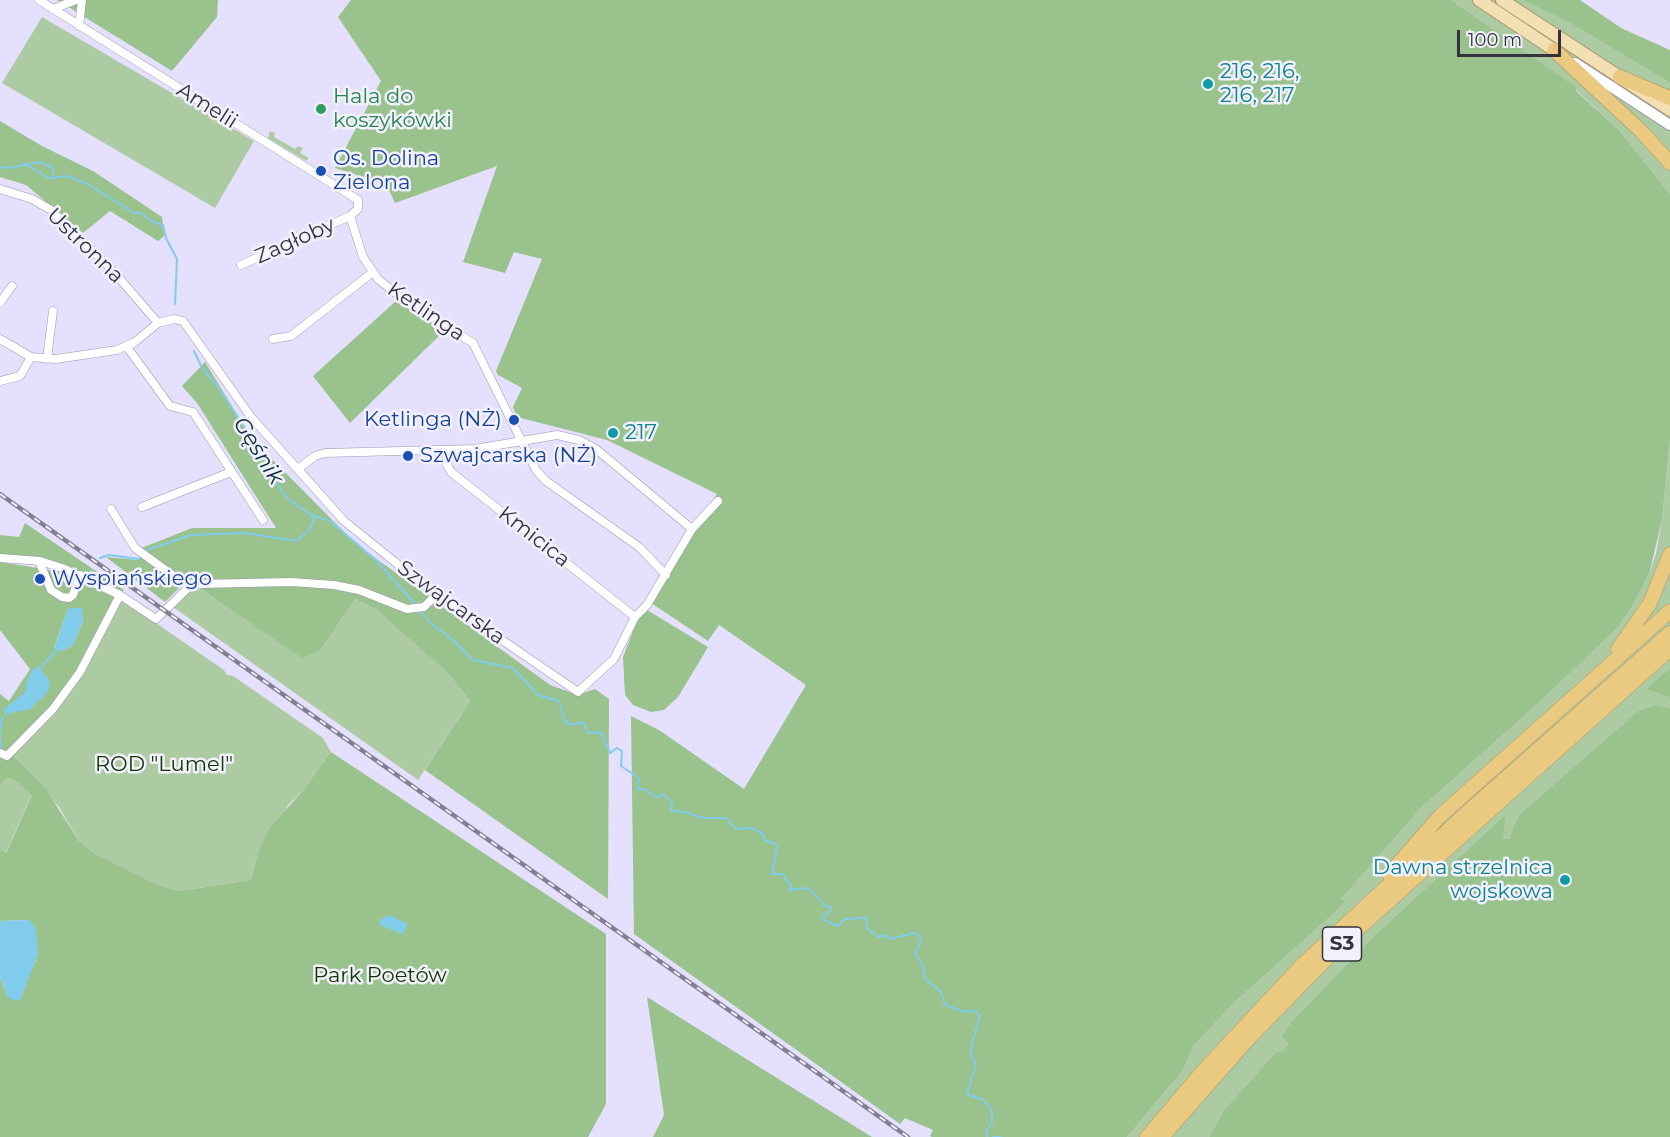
<!DOCTYPE html>
<meta charset="utf-8">
<style>
body{margin:0}
#map{position:relative;width:1670px;height:1137px;overflow:hidden;background:#e4e0fd;font-family:Montserrat,sans-serif}
canvas{display:block}
.scale{position:absolute;left:1457px;top:30px;width:104px;height:27px;box-sizing:border-box;border:3px solid #33323d;border-top:0;padding-left:8px;font-size:18px;line-height:21px;white-space:nowrap;color:#33323d;-webkit-text-stroke:4px #f1f0fb;paint-order:stroke}
</style>
<div id="map">
<canvas width="1670" height="1137"></canvas>
<div class="scale">100 m</div>
</div>
<script>
const context = document.querySelector('canvas').getContext('2d');
context.lineJoin = 'round';
function fill(path, color) {
  context.fillStyle = color;
  context.fill(path, 'evenodd');
}
function poly(rows) {
  const path = new Path2D();
  for (const r of rows) {
    path.moveTo(r[0], r[1]);
    for (let i = 2; i < r.length; i += 2) path.lineTo(r[i], r[i + 1]);
  }
  return path;
}
function stroke(path, color, width, dash) {
  context.strokeStyle = color;
  context.lineWidth = width;
  context.lineCap = dash ? 'butt' : 'round';
  context.setLineDash(dash || []);
  context.stroke(path);
}
function label(font, color, halo, rows, align = 'center') {
  context.font = font + ' Montserrat,sans-serif';
  context.lineWidth = 5;
  context.setLineDash([]);
  context.textBaseline = 'middle';
  context.strokeStyle = halo;
  context.fillStyle = color;
  for (const [text, x, y, turn = 0] of rows) {
    context.save();
    context.translate(x, y);
    context.rotate((+turn || 0) * Math.PI / 180);
    context.textAlign = isNaN(turn) ? turn : align;
    if (halo) context.strokeText(text, 0, 0);
    context.fillText(text, 0, 0);
    context.restore();
  }
}
fill(poly([
 [1451,0,1522,0,1568,22,1670,83,1670,194,1619,130,1576,90,1577,89],
 [42,17,254,141,215,208,2,83],
 [270,131,275,133,274,137,295,149,298,146,303,148,300,153,309,158,306,161,268,138],
 [1670,439,1670,669,1647,689,1670,698,1670,708,1656,705,1639,710,1522,812,1517,818,1509,839,1503,838,1505,815,1375,935,1291,1022,1281,1036,1290,1043,1283,1052,1276,1052,1224,1110,1209,1137,1127,1137,1183,1070,1194,1045,1236,1001,1333,914,1343,902,1341,899,1422,807,1543,699,1617,628,1632,607,1649,574,1656,553,1662,520],
 [201,589,302,657,324,645,355,599,377,610,413,641,448,673,470,701,418,780,173,607,187,593],
 [124,601,224,670,227,675,233,676,323,738,331,752,304,789,289,804,258,852,251,880,179,891,158,885,94,853,79,841,59,807,14,757,75,683,117,604],
 [6,778,15,780,32,794,5,854,0,850,0,787]
]), '#adcba2');
fill(poly([
 [57,0,218,0,217,17,172,71],
 [351,0,1451,0,1577,88,1576,91,1619,130,1670,194,1670,439,1662,520,1649,574,1632,607,1617,628,1543,699,1422,807,1341,899,1344,902,1333,914,1236,1001,1194,1045,1183,1070,1127,1137,932,1137,930,1136,933,1130,905,1118,900,1124,634,934,631,716,659,730,744,789,806,685,719,625,708,641,648,601,717,494,607,440,517,417,513,407,522,388,498,375,496,371,542,259,514,252,505,273,463,262,497,166,395,203,386,184,335,168,381,81,338,17],
 [1522,0,1580,0,1621,28,1670,50,1670,83,1568,22],
 [0,121,42,146,93,171,162,217,164,236,158,241,110,211,83,233,26,185,0,177],
 [396,301,444,331,350,423,313,376],
 [205,362,252,439,356,544,550,685,578,695,595,689,609,699,608,899,425,770,470,701,448,673,377,610,355,599,324,645,316,652,302,658,201,589,197,577,184,583,165,602,106,557,139,560,139,549,192,528,276,528,197,403,182,386],
 [25,523,124,590,121,594,35,558,0,554,0,535,19,537],
 [0,562,69,573,124,601,117,604,75,683,14,757,45,788,79,841,94,853,158,885,179,891,251,880,258,852,269,829,304,789,331,752,606,934,606,1104,588,1137,0,1137,0,977,7,996,36,961,29,920,0,921,0,850,6,853,32,795,15,780,6,778,0,787,0,694,9,701,30,669,0,630],
 [68,609,82,614,83,621,73,645,62,651,54,648],
 [647,610,708,647,678,697,664,710,651,712,633,705,625,695,623,657,637,621],
 [1670,669,1670,698,1646,689,1660,677],
 [1656,705,1670,708,1670,1137,1209,1137,1224,1110,1276,1052,1283,1052,1289,1043,1281,1036,1291,1022,1375,935,1506,814,1503,838,1509,839,1517,818,1522,812,1639,710],
 [647,997,756,1065,872,1137,653,1137,664,1115]
]), '#9ac28c');
fill(poly([
 [73,608,82,608,83,621,73,645,62,651,54,649,68,609],
 [35,668,40,668,50,682,48,692,30,709,6,714,3,710,25,692,28,677],
 [389,915,406,923,407,927,402,934,380,925,380,920],
 [29,920,36,929,38,954,21,999,15,1001,7,996,0,977,0,921]
]), '#80ccea');
stroke(poly([
 [23,163,49,178,67,176,88,184,134,213,141,213,153,222,163,225,166,238,177,259,175,304],
 [0,167,8,168,40,162,52,167,54,179],
 [194,351,202,368,217,385,251,438,251,444,266,461,267,471,289,500,311,515,330,521,377,561,415,604],
 [100,558,109,555,139,559,145,551,191,535,244,533,297,541,309,530,315,516],
 [89,574,91,570],
 [420,610,429,622,453,640,473,660,513,668,538,695,559,701,565,722,573,725,583,722,588,733,601,732,610,753,617,748,622,751,621,766,639,778,637,789,644,789,658,798,661,794,667,797,672,803,671,811,685,812,703,818,725,818,730,822],
 [40,668,57,650],
 [0,731,2,719,6,714],
 [0,735,1,750],
 [730,824,737,829,752,828,763,834,765,840,775,844,777,848,772,874,783,874,786,881,791,884,790,890,807,888,821,900,824,906,831,907,830,911,824,916,824,920,838,926,845,919,864,918,866,919,867,929,879,937,886,935,888,939,915,933,920,936,921,941,915,954,922,964,925,979,941,992,945,1005,965,1012,975,1011,980,1015,972,1044,971,1055,976,1065,968,1090,968,1095,982,1099,992,1110,992,1123,987,1131,987,1137],
 [993,1137,1001,1137]
]), '#80ccea', 2);
const street = poly([
 [39,0,358,200,358,209,350,216,241,265],
 [53,9,76,0],
 [79,26,82,0],
 [0,189,32,199,51,210,114,272,158,323],
 [350,216,363,257,378,279,404,300,473,343,536,470,546,481,639,547,666,575],
 [0,303,12,286],
 [0,339,31,357,56,359,117,350,135,342,158,323,174,319,183,321,251,417,344,521,436,595,578,692,614,659,635,617,647,605,692,529,718,501],
 [273,339,291,336,373,272],
 [127,347,170,406,193,412,263,520],
 [47,359,53,311],
 [0,381,20,376,31,357],
 [446,450,447,465,451,472,635,617],
 [298,469,315,456,325,453,475,449,557,435,579,440,596,449,692,529],
 [142,507,231,472],
 [111,509,135,548,189,587],
 [0,558,40,561,62,568,120,595,156,619,189,587,199,584,291,582,334,585,359,590,407,609,424,607,436,595],
 [39,561,51,590,62,597,69,598,73,595,80,575],
 [0,753,7,756,53,709,80,672,120,595]
]);
const secondary = poly([
 [1575,63,1670,125]
]);
const primary = poly([
 [1479,0,1554,50],
 [1502,0,1670,110]
]);
const highway = poly([
 [1554,50,1641,131,1670,163],
 [1620,77,1670,98],
 [1618,649,1650,603,1670,554],
 [1389,874,1440,816,1670,611],
 [1147,1137,1203,1071,1301,966,1471,809,1670,633],
 [1162,1137,1250,1037,1339,946,1670,649]
]);
stroke(street, '#9995b0', 9);
stroke(secondary, '#9995b0', 12);
stroke(primary, '#aa9469', 14);
stroke(highway, '#aa9469', 15);
stroke(street, '#fff', 8);
stroke(secondary, '#fff', 10);
stroke(primary, '#f2dfb3', 12);
stroke(highway, '#eac980', 14);
const rail = poly([
 [0,494,908,1137]
]);
stroke(rail, '#827f92', 4.5);
stroke(rail, '#f1f0fb', 2, [7]);
for (const [x, y, r, color] of [
 [1208,84,6,"#0f9aa8"],
 [321,109,6,"#2e9e5b"],
 [321,171,6,"#1a4fb4"],
 [514,420,6,"#1a4fb4"],
 [613,433,6,"#0f9aa8"],
 [408,456,6,"#1a4fb4"],
 [40,579,6,"#1a4fb4"],
 [1565,880,6,"#0f9aa8"]
]) {
  const dot = new Path2D();
  dot.arc(x, y, r, 0, 2 * Math.PI);
  context.fillStyle = color;
  context.fill(dot);
  stroke(dot, '#f1f0fb', 2);
}
for (const [x, y, w] of [
 [1342,944,39]
]) {
  const box = new Path2D();
  box.roundRect(x - w / 2, y - 17, w, 34, 4.5);
  context.fillStyle = '#f1f0fb';
  context.fill(box);
  stroke(box, '#33323d', 1.5);
}
label('bold 20px', '#33323d', null, [
 ["S3",1342,944]
]);
label('21px', '#0d838f', '#f1f0fb', [
 ["216, 216,",1220,72],
 ["216, 217",1220,96],
 ["217",625,433],
 ["Dawna strzelnica",1553,868,"right"],
 ["wojskowa",1553,892,"right"]
], 'left');
label('21px', '#27864d', '#f1f0fb', [
 ["Hala do",333,97],
 ["koszykówki",333,121]
], 'left');
label('21px', '#33323d', '#f1f0fb', [
 ["Amelii",207,106,32],
 ["Zagłoby",295,241,-24],
 ["Ustronna",85,246,44],
 ["Ketlinga",426,312,34],
 ["Kmicica",534,537,38],
 ["Szwajcarska",451,603,36]
]);
label('21px', '#164399', '#f1f0fb', [
 ["Os. Dolina",333,159],
 ["Zielona",333,183],
 ["Ketlinga (NŻ)",502,420,"right"],
 ["Szwajcarska (NŻ)",420,456],
 ["Wyspiańskiego",52,579]
], 'left');
label('21px', '#103600', '#f1f0fb', [
 ["ROD \"Lumel\"",164,765],
 ["Park Poetów",380,976]
]);
label('italic 22px', '#092e3a', '#f1f0fb', [
 ["Gęśnik",258,451,58]
]);
</script>
